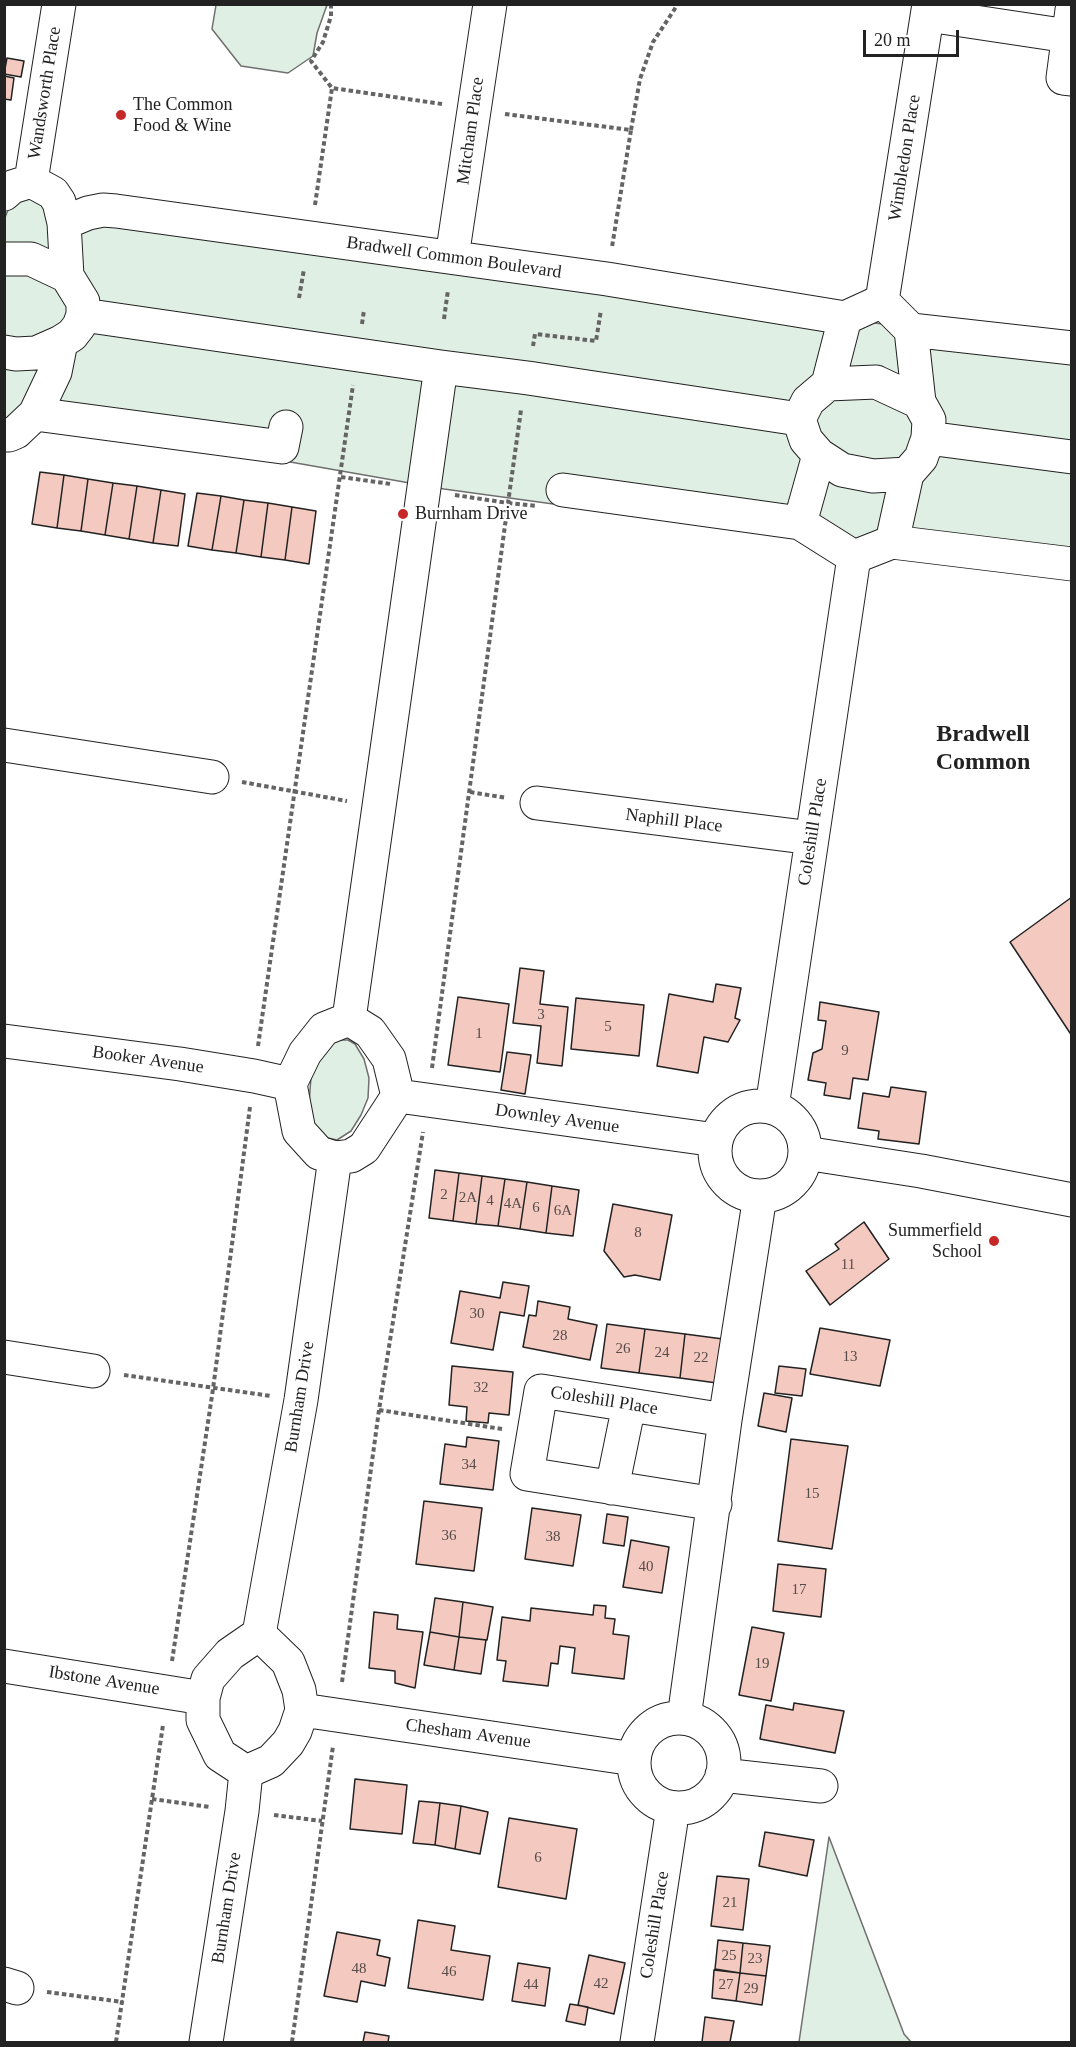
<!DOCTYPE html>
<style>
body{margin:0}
#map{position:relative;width:1076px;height:2047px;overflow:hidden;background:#fff;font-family:Georgia,serif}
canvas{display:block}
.frame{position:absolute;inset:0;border:6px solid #222;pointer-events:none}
.scale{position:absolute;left:863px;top:30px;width:96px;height:27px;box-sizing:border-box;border:3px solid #222;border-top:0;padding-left:8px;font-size:18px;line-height:21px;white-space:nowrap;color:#222;-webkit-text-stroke:4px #fff;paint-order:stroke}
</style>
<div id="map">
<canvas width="1076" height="2047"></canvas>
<div class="frame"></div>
<div class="scale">20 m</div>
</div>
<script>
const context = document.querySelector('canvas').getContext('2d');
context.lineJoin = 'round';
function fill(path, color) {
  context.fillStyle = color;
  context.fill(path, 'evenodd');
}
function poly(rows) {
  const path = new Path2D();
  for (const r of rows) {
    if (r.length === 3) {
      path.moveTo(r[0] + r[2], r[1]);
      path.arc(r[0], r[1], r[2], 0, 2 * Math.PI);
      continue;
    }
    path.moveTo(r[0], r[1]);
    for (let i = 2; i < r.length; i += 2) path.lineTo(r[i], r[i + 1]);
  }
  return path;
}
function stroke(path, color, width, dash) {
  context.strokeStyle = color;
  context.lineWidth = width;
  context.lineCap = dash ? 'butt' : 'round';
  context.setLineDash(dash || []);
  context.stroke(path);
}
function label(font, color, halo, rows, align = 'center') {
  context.font = font + ' Georgia,serif';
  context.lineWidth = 4.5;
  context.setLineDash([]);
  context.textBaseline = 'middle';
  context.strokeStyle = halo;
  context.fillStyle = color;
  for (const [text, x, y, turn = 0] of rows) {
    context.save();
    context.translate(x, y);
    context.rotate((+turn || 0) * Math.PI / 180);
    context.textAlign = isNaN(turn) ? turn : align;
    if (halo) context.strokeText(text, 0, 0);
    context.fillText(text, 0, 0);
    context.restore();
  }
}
const green = poly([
 [327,5,317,33,313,56,288,73,241,66,212,29,216,5,327,5],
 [18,196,1071,352,1071,575,444,489,17,414,5,420,4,220,10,205,18,196],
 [338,1040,348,1040,355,1044,364,1059,369,1078,368,1098,361,1115,351,1131,337,1140,328,1138,320,1132,313,1122,309,1104,311,1077,317,1057,330,1043,338,1040],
 [829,1837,904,2034,911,2042,799,2042,829,1837]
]);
fill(green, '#e0efe3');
stroke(green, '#6f6f6f', 1.5);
const building = poly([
 [7,58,24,61,21,77,4,74,7,58],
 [4,76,14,78,11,100,4,99,4,76],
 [40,472,64,475,57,528,32,524,40,472],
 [64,475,88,479,81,531,57,528,64,475],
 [88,479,113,483,105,535,81,531,88,479],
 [113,483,137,486,129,539,105,535,113,483],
 [137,486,161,490,153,543,129,539,137,486],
 [161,490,185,494,178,546,153,543,161,490],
 [197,493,221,496,212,550,188,546,197,493],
 [221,496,244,500,236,553,212,550,221,496],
 [244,500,268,503,261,557,236,553,244,500],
 [268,503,292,507,285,560,261,557,268,503],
 [292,507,316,511,309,564,285,560,292,507],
 [1072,897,1072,1036,1010,942,1072,897],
 [520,968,544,971,540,1004,568,1007,562,1066,537,1063,541,1026,513,1023,520,968],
 [716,984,741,988,735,1018,740,1020,728,1042,704,1037,698,1073,657,1066,669,994,713,1002,716,984],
 [458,997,509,1004,500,1072,448,1065,458,997],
 [576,998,644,1005,639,1056,571,1049,576,998],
 [820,1002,879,1012,868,1080,853,1078,850,1099,824,1095,826,1083,808,1080,813,1053,822,1049,826,1021,818,1020,820,1002],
 [507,1052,531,1055,525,1094,501,1090,507,1052],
 [891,1087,926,1092,919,1144,878,1139,879,1131,858,1128,863,1093,889,1097,891,1087],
 [435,1170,459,1173,453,1221,429,1218,435,1170],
 [459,1173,482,1176,476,1224,453,1221,459,1173],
 [482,1176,505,1179,498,1226,476,1224,482,1176],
 [505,1179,527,1182,520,1229,498,1226,505,1179],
 [527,1182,552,1186,546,1233,520,1229,527,1182],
 [552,1186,579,1190,573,1236,546,1233,552,1186],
 [613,1204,672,1215,660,1280,635,1275,624,1277,604,1251,613,1204],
 [864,1222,889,1259,830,1305,806,1271,839,1249,835,1244,864,1222],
 [503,1282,529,1286,524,1316,500,1312,493,1350,451,1343,460,1291,500,1298,503,1282],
 [538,1301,570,1307,568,1319,597,1325,590,1360,523,1347,529,1315,536,1316,538,1301],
 [607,1324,645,1329,639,1373,601,1368,607,1324],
 [820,1328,890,1340,880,1386,810,1374,820,1328],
 [645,1329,685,1334,680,1378,639,1373,645,1329],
 [685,1334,723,1339,717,1383,680,1378,685,1334],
 [452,1366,513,1372,509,1415,489,1413,488,1423,466,1421,467,1407,449,1405,452,1366],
 [779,1366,806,1369,802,1396,775,1393,779,1366],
 [764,1393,792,1398,786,1432,758,1426,764,1393],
 [467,1437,499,1441,493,1490,440,1484,445,1444,466,1447,467,1437],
 [791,1439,848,1446,832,1549,778,1541,791,1439],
 [424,1501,482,1508,474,1571,416,1564,424,1501],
 [532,1508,581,1515,573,1566,525,1559,532,1508],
 [607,1514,628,1517,624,1546,603,1543,607,1514],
 [631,1540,669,1547,662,1593,623,1587,631,1540],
 [778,1564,826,1569,821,1617,773,1611,778,1564],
 [435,1598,463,1602,459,1637,430,1632,435,1598],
 [463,1602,493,1607,487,1640,459,1637,463,1602],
 [594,1605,606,1606,605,1618,615,1619,613,1634,629,1636,624,1679,572,1673,575,1648,560,1646,558,1664,551,1663,548,1686,503,1681,506,1661,497,1660,502,1617,530,1621,531,1608,593,1615,594,1605],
 [374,1612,398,1615,397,1629,423,1632,415,1688,395,1683,395,1671,369,1668,374,1612],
 [752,1627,784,1633,771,1701,739,1695,752,1627],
 [430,1632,459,1637,454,1670,424,1665,430,1632],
 [459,1637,486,1640,481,1674,454,1670,459,1637],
 [794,1703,844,1711,835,1753,760,1739,766,1705,793,1710,794,1703],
 [355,1779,407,1785,402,1834,350,1829,355,1779],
 [419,1801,440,1803,435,1845,413,1843,419,1801],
 [440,1803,461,1806,455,1849,435,1845,440,1803],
 [461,1806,488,1812,480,1854,455,1849,461,1806],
 [509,1818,577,1829,566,1899,498,1887,509,1818],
 [765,1832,814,1840,807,1876,759,1866,765,1832],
 [717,1876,749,1879,743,1930,711,1926,717,1876],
 [418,1920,455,1926,451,1950,490,1956,483,2000,408,1988,418,1920],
 [337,1932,380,1940,377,1955,390,1958,385,1986,361,1981,357,2002,324,1996,337,1932],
 [718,1940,743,1943,740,1973,715,1969,718,1940],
 [743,1943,770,1946,766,1976,740,1973,743,1943],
 [589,1955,625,1963,614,2014,578,2005,589,1955],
 [518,1963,550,1968,545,2006,512,2001,518,1963],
 [714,1970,740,1973,736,2001,712,1998,714,1970],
 [740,1973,766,1976,762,2005,736,2001,740,1973],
 [570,2004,588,2007,585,2025,566,2021,570,2004],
 [705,2017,734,2021,730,2042,702,2042,705,2017],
 [365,2032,389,2036,388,2042,363,2042,365,2032]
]);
fill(building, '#f3c9c0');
stroke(building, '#222', 1.5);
const minor = poly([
 [1072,10,1063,78,1072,79],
 [928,15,1068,36],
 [31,181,59,4],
 [4,194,12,187,31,181,53,193,59,202,64,223,67,276],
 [64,223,88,213,103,210,116,211,607,279,845,318],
 [452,257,490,4],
 [4,259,31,259,67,276,83,302,83,315,79,326,72,335,61,342,36,353,16,354,4,352],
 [882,301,929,4],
 [83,315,441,367,528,378,799,419],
 [911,330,1072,348],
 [876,382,919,402,929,420,928,438,921,458,907,474,873,476,842,470,819,455,806,440,799,419,808,401,828,384,876,382],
 [828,384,845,318,882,301,911,330,919,402],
 [35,414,282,447,286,427],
 [4,435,9,435,16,432,35,414,55,372,61,342],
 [928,438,1072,457],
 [563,490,800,523,854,557],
 [800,523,819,455],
 [892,542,907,474],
 [854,557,892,542,1072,564],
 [4,745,212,777],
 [537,803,812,838],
 [349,1019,441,367],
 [349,1019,370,1032,389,1059,398,1096,364,1148,351,1156,335,1158,319,1153,299,1131,290,1084,305,1053,324,1029,349,1019],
 [4,1041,180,1064,254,1076,290,1084],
 [398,1096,716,1140],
 [760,1151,45],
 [772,1107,854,557],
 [805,1153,921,1171,1072,1200],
 [4,1357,93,1371],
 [612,1488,629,1405],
 [715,1504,527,1474,541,1391,725,1420],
 [259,1634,301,1400,335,1158],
 [259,1634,288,1662,299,1690,302,1710,295,1731,288,1743,271,1761,246,1772,220,1755,203,1720,203,1698,208,1679,230,1654,259,1634],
 [4,1666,203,1698],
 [302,1710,634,1759],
 [684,1718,725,1420,760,1196],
 [679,1763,45],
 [722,1775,821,1786],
 [4,1984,17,1988],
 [206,2042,242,1811,246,1772],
 [637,2042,673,1808]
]);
stroke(minor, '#222', 35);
stroke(poly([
 [331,4,331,16,323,42,311,61,332,88],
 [505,114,631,130,612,247],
 [631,130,640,79,653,42,678,4],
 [315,205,332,88,442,104],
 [299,298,304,269],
 [444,319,448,290],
 [362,324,364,310],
 [533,346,535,334,596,341,601,310],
 [341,477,391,484],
 [455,495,508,503,521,410],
 [242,782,347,801],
 [470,792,507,798],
 [258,1046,353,385],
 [432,1068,508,503,537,506],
 [124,1375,271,1396],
 [379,1410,502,1429],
 [172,1661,213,1389,250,1107],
 [342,1682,379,1410,423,1132],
 [152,1799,210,1807],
 [274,1815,322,1821],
 [47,1992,123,2002],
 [116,2042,163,1725],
 [292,2042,333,1746]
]), '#646464', 4, [4.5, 3]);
stroke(minor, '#fff', 33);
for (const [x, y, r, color] of [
 [121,115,6,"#c62828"],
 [403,514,6,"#c62828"],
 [994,1241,6,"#c62828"]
]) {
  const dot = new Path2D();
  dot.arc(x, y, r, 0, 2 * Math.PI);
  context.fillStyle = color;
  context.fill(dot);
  stroke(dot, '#fff', 2);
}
label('15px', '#564c4a', null, [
 ["3",541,1015],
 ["5",608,1027],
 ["1",479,1034],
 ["9",845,1051],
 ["2",444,1195],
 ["2A",468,1198],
 ["4",490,1201],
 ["4A",513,1204],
 ["6",536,1208],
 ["6A",563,1211],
 ["8",638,1233],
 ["11",848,1265],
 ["30",477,1314],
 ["28",560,1336],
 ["26",623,1349],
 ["24",662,1353],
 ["13",850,1357],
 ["22",701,1358],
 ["32",481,1388],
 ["34",469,1465],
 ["15",812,1494],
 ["36",449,1536],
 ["38",553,1537],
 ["40",646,1567],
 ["17",799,1590],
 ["19",762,1664],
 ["6",538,1858],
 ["21",730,1903],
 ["25",729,1956],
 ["23",755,1959],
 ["48",359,1969],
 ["46",449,1972],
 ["42",601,1984],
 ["44",531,1985],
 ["27",726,1985],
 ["29",751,1989]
]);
label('18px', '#222', '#fff', [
 ["Wandsworth Place",45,93,-81],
 ["Mitcham Place",471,131,-82],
 ["Wimbledon Place",905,158,-81],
 ["Bradwell Common Boulevard",454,258,8],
 ["Naphill Place",674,821,7],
 ["Coleshill Place",813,832,-81],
 ["Booker Avenue",148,1060,8],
 ["Downley Avenue",557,1119,8],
 ["Burnham Drive",300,1397,-81],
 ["Coleshill Place",604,1401,9],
 ["Ibstone Avenue",104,1681,9],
 ["Chesham Avenue",468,1734,8],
 ["Burnham Drive",227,1908,-81],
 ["Coleshill Place",655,1925,-81]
]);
label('18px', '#222', '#fff', [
 ["The Common",133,105],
 ["Food & Wine",133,126],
 ["Burnham Drive",415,514],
 ["Summerfield",982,1231,"right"],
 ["School",982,1252,"right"]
], 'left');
label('bold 24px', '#222', '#fff', [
 ["Bradwell",983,735],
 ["Common",983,763]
]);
</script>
